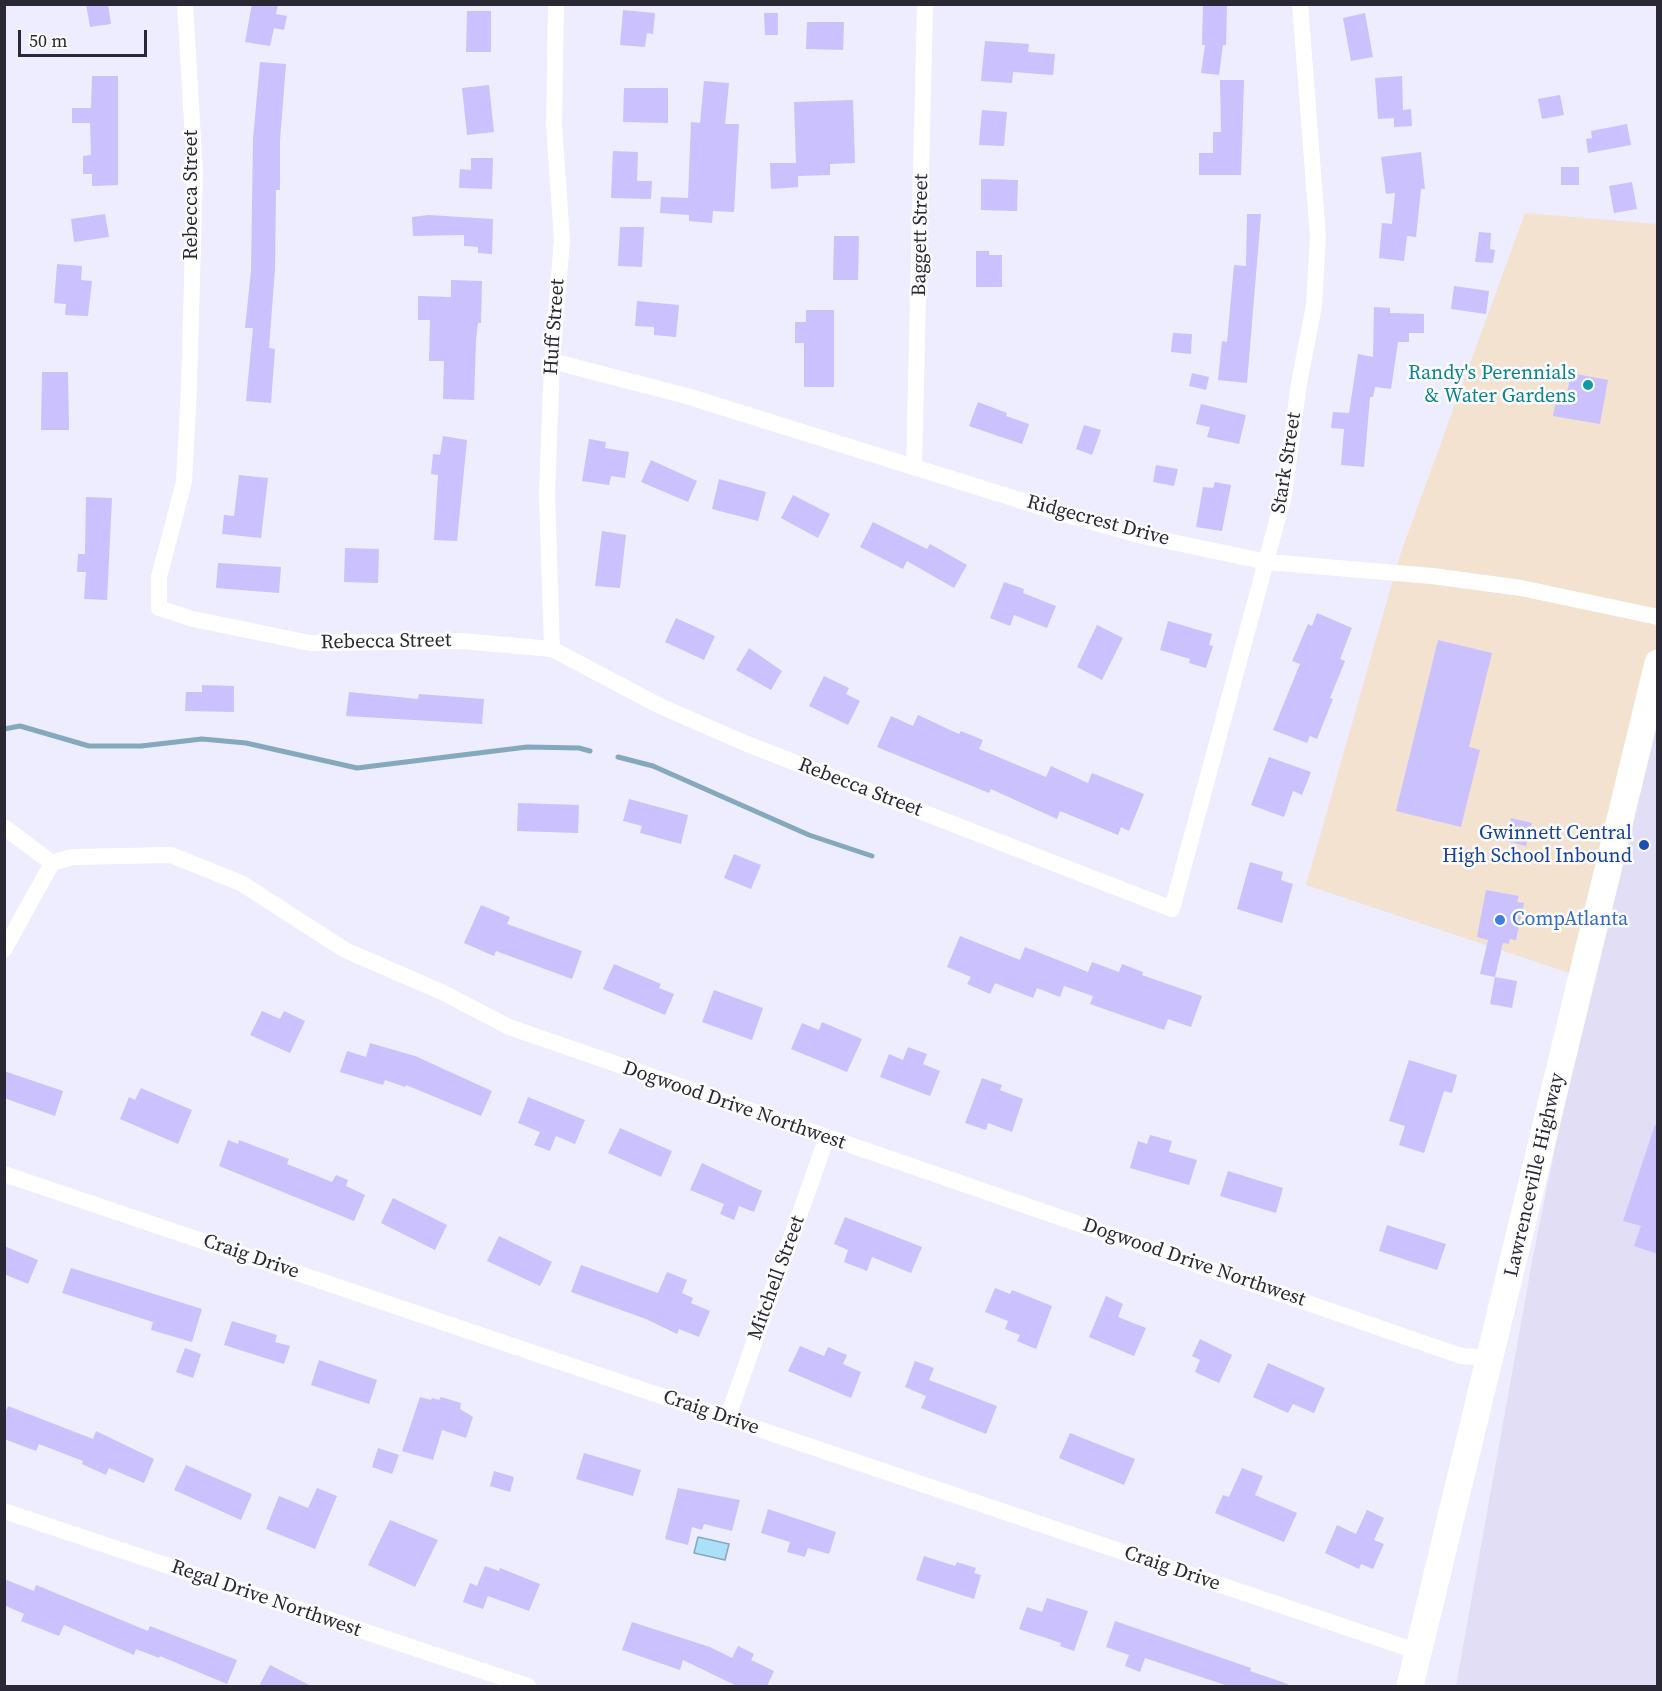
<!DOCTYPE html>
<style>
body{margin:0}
#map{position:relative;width:1662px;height:1691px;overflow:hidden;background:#eeecff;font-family:"Source Serif 4",serif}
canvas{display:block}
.frame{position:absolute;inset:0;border:6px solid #292834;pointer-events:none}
.scale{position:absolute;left:18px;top:30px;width:129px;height:27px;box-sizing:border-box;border:3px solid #292834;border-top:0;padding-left:8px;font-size:18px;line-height:21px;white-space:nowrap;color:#292834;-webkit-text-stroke:4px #fcfcfc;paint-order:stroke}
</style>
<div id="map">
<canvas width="1662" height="1691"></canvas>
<div class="frame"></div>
<div class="scale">50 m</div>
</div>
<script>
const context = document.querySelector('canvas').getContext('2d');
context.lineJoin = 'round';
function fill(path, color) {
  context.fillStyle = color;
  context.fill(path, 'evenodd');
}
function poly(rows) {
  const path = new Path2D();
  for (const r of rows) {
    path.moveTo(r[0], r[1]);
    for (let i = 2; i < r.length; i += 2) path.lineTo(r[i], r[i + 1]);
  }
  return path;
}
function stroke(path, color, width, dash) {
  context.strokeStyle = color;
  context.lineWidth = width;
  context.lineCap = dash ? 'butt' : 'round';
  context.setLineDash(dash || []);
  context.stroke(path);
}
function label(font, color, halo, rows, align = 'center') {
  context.font = font + ' "Source Serif 4",serif';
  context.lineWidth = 5;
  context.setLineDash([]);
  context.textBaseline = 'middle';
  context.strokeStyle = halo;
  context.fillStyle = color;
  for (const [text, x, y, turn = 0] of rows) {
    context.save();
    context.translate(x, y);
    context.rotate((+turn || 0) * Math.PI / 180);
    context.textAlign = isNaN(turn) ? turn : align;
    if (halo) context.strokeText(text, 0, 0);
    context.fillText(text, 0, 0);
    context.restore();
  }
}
fill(poly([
 [1525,213,1657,224,1657,653,1590,980,1306,885,1400,555]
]), '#f3e2d0');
fill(poly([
 [1657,653,1657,1686,1456,1686,1533,1256]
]), '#e1def5');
const water = poly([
 [698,1537,729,1544,725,1560,694,1553,698,1537]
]);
fill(water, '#abe0f8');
stroke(water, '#84a9bd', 1.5);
stroke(poly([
 [4,729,20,726,89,746,141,746,202,739,246,743,357,768,527,747,579,748,590,751],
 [618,757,653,766,809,835,872,856]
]), '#84a9bd', 5);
fill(poly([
 [86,4,108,4,111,24,90,27],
 [252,4,278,4,276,14,287,16,284,30,274,28,270,46,245,42],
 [1203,4,1227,4,1226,45,1223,45,1219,75,1201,73,1205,45,1202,45],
 [623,10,655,13,653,34,647,33,645,47,620,45],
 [467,11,491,11,491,52,466,52],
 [764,13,778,13,778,35,765,35],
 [1365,13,1373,57,1351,61,1343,18],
 [807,22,844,22,843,50,806,49],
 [985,41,1029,44,1028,52,1055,54,1053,75,1013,72,1012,83,981,81],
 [260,62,286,64,280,140,280,190,276,190,275,269,269,348,275,349,271,403,246,401,253,328,245,328,251,271,253,139],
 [92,76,118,76,118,185,92,186,92,174,83,174,83,156,91,155,90,123,72,123,72,108,91,108],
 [1402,76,1403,110,1411,109,1412,126,1394,127,1394,118,1378,119,1375,78],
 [1220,80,1244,80,1241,175,1199,175,1199,153,1213,153,1213,132,1221,132],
 [704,81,729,83,725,124,739,124,734,212,713,211,712,223,689,221,689,215,660,213,661,197,688,198,691,122,700,123],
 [489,85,494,132,467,135,462,88],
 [624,88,668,88,668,123,623,122],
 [1560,95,1564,115,1542,119,1538,99],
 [853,100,855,163,830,164,830,175,798,176,798,187,771,189,770,163,796,163,794,102],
 [982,110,1007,112,1004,146,979,145],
 [1627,124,1631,145,1588,153,1586,139,1592,138,1591,131],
 [613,151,638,152,637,181,652,181,651,199,611,198],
 [1421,152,1425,189,1421,189,1416,237,1407,236,1404,261,1379,258,1382,223,1392,224,1395,193,1386,194,1381,157],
 [471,158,493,158,492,189,459,188,460,169,471,170],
 [1561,167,1579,167,1579,185,1561,185],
 [981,179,1018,180,1017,211,981,210],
 [1632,182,1637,209,1614,213,1609,186],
 [105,214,109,237,74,242,71,219],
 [1247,214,1261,214,1247,383,1218,380,1222,341,1227,342,1234,265,1246,266],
 [429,215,493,219,492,254,478,253,478,247,464,246,464,235,413,236,412,217],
 [620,227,644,227,642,267,618,266],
 [1479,232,1491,233,1490,249,1495,250,1493,263,1475,262],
 [834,236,859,236,858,280,833,280],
 [976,251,989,251,989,255,1002,255,1002,287,976,287],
 [57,264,82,266,81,280,92,281,88,316,65,315,66,304,54,303],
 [451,280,482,281,481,323,478,323,476,340,474,400,443,399,444,361,429,361,430,320,418,320,418,296,451,297],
 [1454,286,1489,291,1486,314,1451,309],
 [637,301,679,305,676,337,654,335,654,327,635,326],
 [1374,307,1390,308,1390,313,1424,314,1424,333,1409,333,1409,342,1398,342,1391,389,1375,387,1373,397,1370,397,1364,467,1341,465,1344,429,1331,428,1333,412,1349,413,1358,354,1373,357],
 [806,310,834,310,834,387,804,387,804,343,795,343,795,322,806,322],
 [1173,333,1192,334,1191,354,1171,352],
 [42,372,68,372,69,430,41,430],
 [1192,373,1209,377,1206,390,1189,386],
 [1571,373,1608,380,1600,424,1553,416,1557,393,1567,394],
 [978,402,1007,413,1006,416,1029,424,1022,444,969,426],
 [1201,404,1246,415,1239,444,1207,437,1210,427,1196,424],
 [1084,425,1101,430,1092,455,1076,449],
 [443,436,467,440,457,541,434,540,438,475,431,474,433,454,440,455],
 [589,439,606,442,605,448,629,452,625,478,611,476,609,485,582,481],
 [651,460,697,481,688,502,641,482],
 [1156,465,1178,469,1174,486,1153,482],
 [239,475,268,478,261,538,222,534,224,515,234,516],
 [719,479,766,492,758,521,712,509],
 [1215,482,1231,485,1222,531,1196,527,1203,487,1213,488],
 [793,495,830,514,818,538,781,518],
 [86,497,112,498,107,600,84,599,86,572,77,572,78,554,85,554],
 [873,522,927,549,930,544,967,565,954,588,907,561,903,569,860,547],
 [602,531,626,535,620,588,595,586],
 [345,548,379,549,378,583,344,582],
 [218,563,281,567,279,593,216,588],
 [1004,582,1024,589,1023,593,1056,606,1047,628,1014,615,1010,626,990,618],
 [1317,613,1352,628,1340,659,1345,661,1330,698,1333,699,1317,739,1310,736,1307,743,1273,730,1300,664,1292,661,1308,624,1312,626],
 [676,618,715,636,704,660,665,642],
 [1168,621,1212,634,1209,645,1213,646,1206,668,1189,663,1190,659,1160,650],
 [1097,625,1123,638,1102,680,1077,667],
 [1438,640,1492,653,1469,747,1480,750,1461,827,1396,811],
 [749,648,782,671,771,690,736,670],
 [824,676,849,688,846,694,860,701,848,725,809,706],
 [202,685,234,686,234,712,185,711,186,692,202,692],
 [349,692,418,699,419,694,484,699,482,724,346,716],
 [918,715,959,734,961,731,983,740,979,749,1046,777,1051,766,1088,783,1092,773,1144,794,1129,831,1121,827,1118,835,1060,811,1057,819,991,789,989,793,877,747,891,716,913,726],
 [1269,757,1311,772,1302,795,1293,791,1284,817,1251,805],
 [629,799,688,815,681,844,640,833,642,826,623,821],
 [518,803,579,805,578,833,517,831],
 [1511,818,1532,823,1526,846,1506,841],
 [734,854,761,865,751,889,724,878],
 [1250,862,1283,872,1281,880,1293,884,1282,923,1237,909],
 [1486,890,1519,896,1517,902,1524,903,1516,940,1510,939,1509,944,1503,943,1495,977,1480,974,1488,940,1477,937],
 [481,905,510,917,507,924,582,951,572,979,496,951,494,956,464,943],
 [960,936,1020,960,1025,947,1088,972,1092,962,1119,972,1122,964,1143,972,1142,975,1202,996,1191,1027,1168,1019,1164,1030,1090,1004,1093,996,1064,986,1060,997,1037,988,1033,998,995,983,990,994,967,984,971,977,947,967],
 [614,964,661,984,659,988,674,994,665,1015,603,989],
 [1495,977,1517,981,1512,1008,1490,1004],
 [714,990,763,1008,752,1040,702,1022],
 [262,1011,280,1019,284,1011,305,1021,290,1053,250,1035],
 [822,1022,862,1039,847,1072,791,1049,802,1023,819,1030],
 [370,1043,415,1056,492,1091,481,1116,406,1085,405,1087,385,1080,383,1085,340,1072,347,1051,366,1057],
 [908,1047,927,1054,923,1064,940,1071,930,1096,880,1077,889,1054,903,1060],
 [1409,1060,1457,1075,1452,1093,1444,1091,1424,1153,1399,1145,1405,1126,1389,1121],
 [4,1071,63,1091,55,1116,4,1098],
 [982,1078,1002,1085,1000,1090,1023,1099,1012,1132,988,1123,986,1130,965,1123],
 [141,1088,192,1110,178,1144,120,1119,129,1097,135,1100],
 [528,1097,585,1120,575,1144,556,1136,550,1151,534,1145,540,1132,518,1123],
 [1655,1125,1658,1125,1658,1254,1634,1246,1641,1226,1623,1221],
 [620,1128,672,1151,661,1177,608,1153],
 [1150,1135,1172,1141,1169,1152,1197,1160,1189,1185,1130,1168,1138,1141,1147,1144],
 [228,1140,238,1144,239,1140,289,1159,287,1164,332,1182,336,1175,348,1180,346,1186,365,1195,354,1221,219,1166],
 [702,1163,762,1191,754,1212,739,1206,734,1220,720,1214,724,1204,690,1190],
 [1228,1171,1283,1188,1276,1213,1220,1196],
 [393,1198,447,1225,435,1250,381,1223],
 [845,1217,922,1247,911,1273,872,1257,867,1271,844,1262,848,1250,834,1244],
 [1387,1225,1446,1244,1437,1270,1379,1251],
 [499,1236,552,1262,540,1286,487,1261],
 [4,1246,38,1260,28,1284,4,1274],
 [581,1265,658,1293,667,1272,687,1280,682,1293,693,1298,691,1303,710,1311,699,1337,679,1329,677,1334,646,1319,571,1292],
 [71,1268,202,1309,192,1342,151,1330,153,1322,62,1293],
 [995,1288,1010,1294,1012,1290,1052,1306,1036,1349,1017,1341,1020,1335,1005,1329,1008,1321,985,1312],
 [1106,1296,1123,1304,1118,1317,1146,1328,1134,1356,1089,1337],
 [232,1321,277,1335,275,1342,290,1346,284,1364,224,1345],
 [1200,1339,1232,1355,1219,1383,1195,1372,1200,1360,1192,1356],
 [800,1346,824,1356,828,1347,847,1355,843,1364,861,1372,851,1398,788,1371],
 [185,1348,201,1354,193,1378,176,1372],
 [319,1360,377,1380,369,1404,311,1385],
 [915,1361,934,1368,929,1380,997,1406,986,1434,921,1408,926,1396,905,1387],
 [1268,1363,1325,1388,1314,1413,1293,1404,1288,1413,1253,1397],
 [420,1397,431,1400,432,1398,439,1400,441,1397,461,1403,460,1409,473,1417,466,1438,442,1430,433,1460,402,1451],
 [8,1406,93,1439,96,1431,154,1459,144,1483,109,1468,106,1475,82,1464,83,1461,39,1444,36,1451,4,1439,4,1415],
 [1070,1433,1135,1459,1124,1485,1059,1458],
 [378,1448,399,1455,392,1474,372,1467],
 [584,1453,641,1470,633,1496,576,1479],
 [186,1465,252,1494,241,1520,174,1490],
 [1242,1468,1263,1476,1255,1495,1297,1513,1284,1542,1215,1513,1223,1495,1229,1497],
 [494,1471,514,1477,510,1492,490,1486],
 [317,1488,337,1496,315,1549,266,1529,279,1496,308,1508],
 [678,1488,740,1500,732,1531,704,1524,702,1530,692,1527,688,1545,665,1539],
 [768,1509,836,1532,829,1554,808,1548,805,1557,787,1552,790,1542,761,1533],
 [1367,1510,1384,1518,1374,1540,1384,1544,1373,1569,1361,1564,1359,1569,1325,1553,1337,1525,1356,1534],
 [390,1520,438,1540,415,1587,368,1565],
 [924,1556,955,1566,957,1562,976,1568,974,1573,981,1575,974,1599,916,1580],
 [485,1566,499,1571,500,1568,540,1584,529,1611,488,1596,483,1609,463,1602,470,1583,477,1586],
 [4,1579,34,1591,36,1585,148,1631,150,1626,237,1660,227,1684,160,1656,159,1658,136,1649,134,1655,64,1625,59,1636,21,1621,24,1614,4,1605],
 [1047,1598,1088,1611,1074,1651,1060,1646,1061,1643,1019,1629,1027,1607,1042,1612],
 [1115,1621,1251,1668,1250,1671,1288,1684,1288,1686,1228,1686,1145,1658,1140,1672,1125,1666,1129,1655,1106,1647],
 [632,1622,710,1647,732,1658,738,1646,754,1654,751,1660,774,1671,767,1686,737,1686,683,1660,680,1670,622,1650],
 [270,1665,311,1686,259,1686]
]), '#cac1fe');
stroke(poly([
 [185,4,195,172,189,388,184,482,159,577,159,608,193,619,310,643,461,641,552,649,660,706,747,744,1172,909,1284,495,1299,383,1314,306,1318,237,1300,4],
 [552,361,690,397,1064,514,1139,535,1267,562,1432,576,1521,588,1658,617],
 [914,466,925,4],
 [552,649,547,494,552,361,562,240,554,125,556,4],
 [4,827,52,863],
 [52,863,72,857,171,855,241,883,345,950,444,993,509,1027,1461,1356,1492,1358],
 [4,950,52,863],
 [4,1174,1419,1652],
 [727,1419,827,1137],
 [4,1511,528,1686]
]), '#fff', 16);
stroke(poly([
 [1410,1686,1658,663]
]), '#fff', 27);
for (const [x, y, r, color] of [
 [1588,385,6,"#0f9aa8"],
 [1644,845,6,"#1a4fb4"],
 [1500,920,6,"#3f7fe0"]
]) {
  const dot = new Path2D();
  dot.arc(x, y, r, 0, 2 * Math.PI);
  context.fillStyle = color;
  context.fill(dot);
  stroke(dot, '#fcfcfc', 2);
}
label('20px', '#292834', '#fcfcfc', [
 ["Rebecca Street",192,195,-90],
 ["Baggett Street",921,235,-89],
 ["Huff Street",555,327,-86],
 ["Stark Street",1287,463,-81],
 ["Ridgecrest Drive",1098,521,15],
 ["Rebecca Street",386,642,-1],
 ["Rebecca Street",860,788,21],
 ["Dogwood Drive Northwest",734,1106,19],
 ["Lawrenceville Highway",1535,1175,-77],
 ["Craig Drive",251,1257,19],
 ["Dogwood Drive Northwest",1194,1263,19],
 ["Mitchell Street",777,1278,-70],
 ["Craig Drive",711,1413,19],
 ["Craig Drive",1172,1569,19],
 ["Regal Drive Northwest",266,1599,19]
]);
label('20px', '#0d838f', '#fcfcfc', [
 ["Randy's Perennials",1576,374],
 ["& Water Gardens",1576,397]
], 'right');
label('20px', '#164399', '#fcfcfc', [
 ["Gwinnett Central",1632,834],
 ["High School Inbound",1632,857]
], 'right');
label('20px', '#366cbe', '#fcfcfc', [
 ["CompAtlanta",1512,920]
], 'left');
</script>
